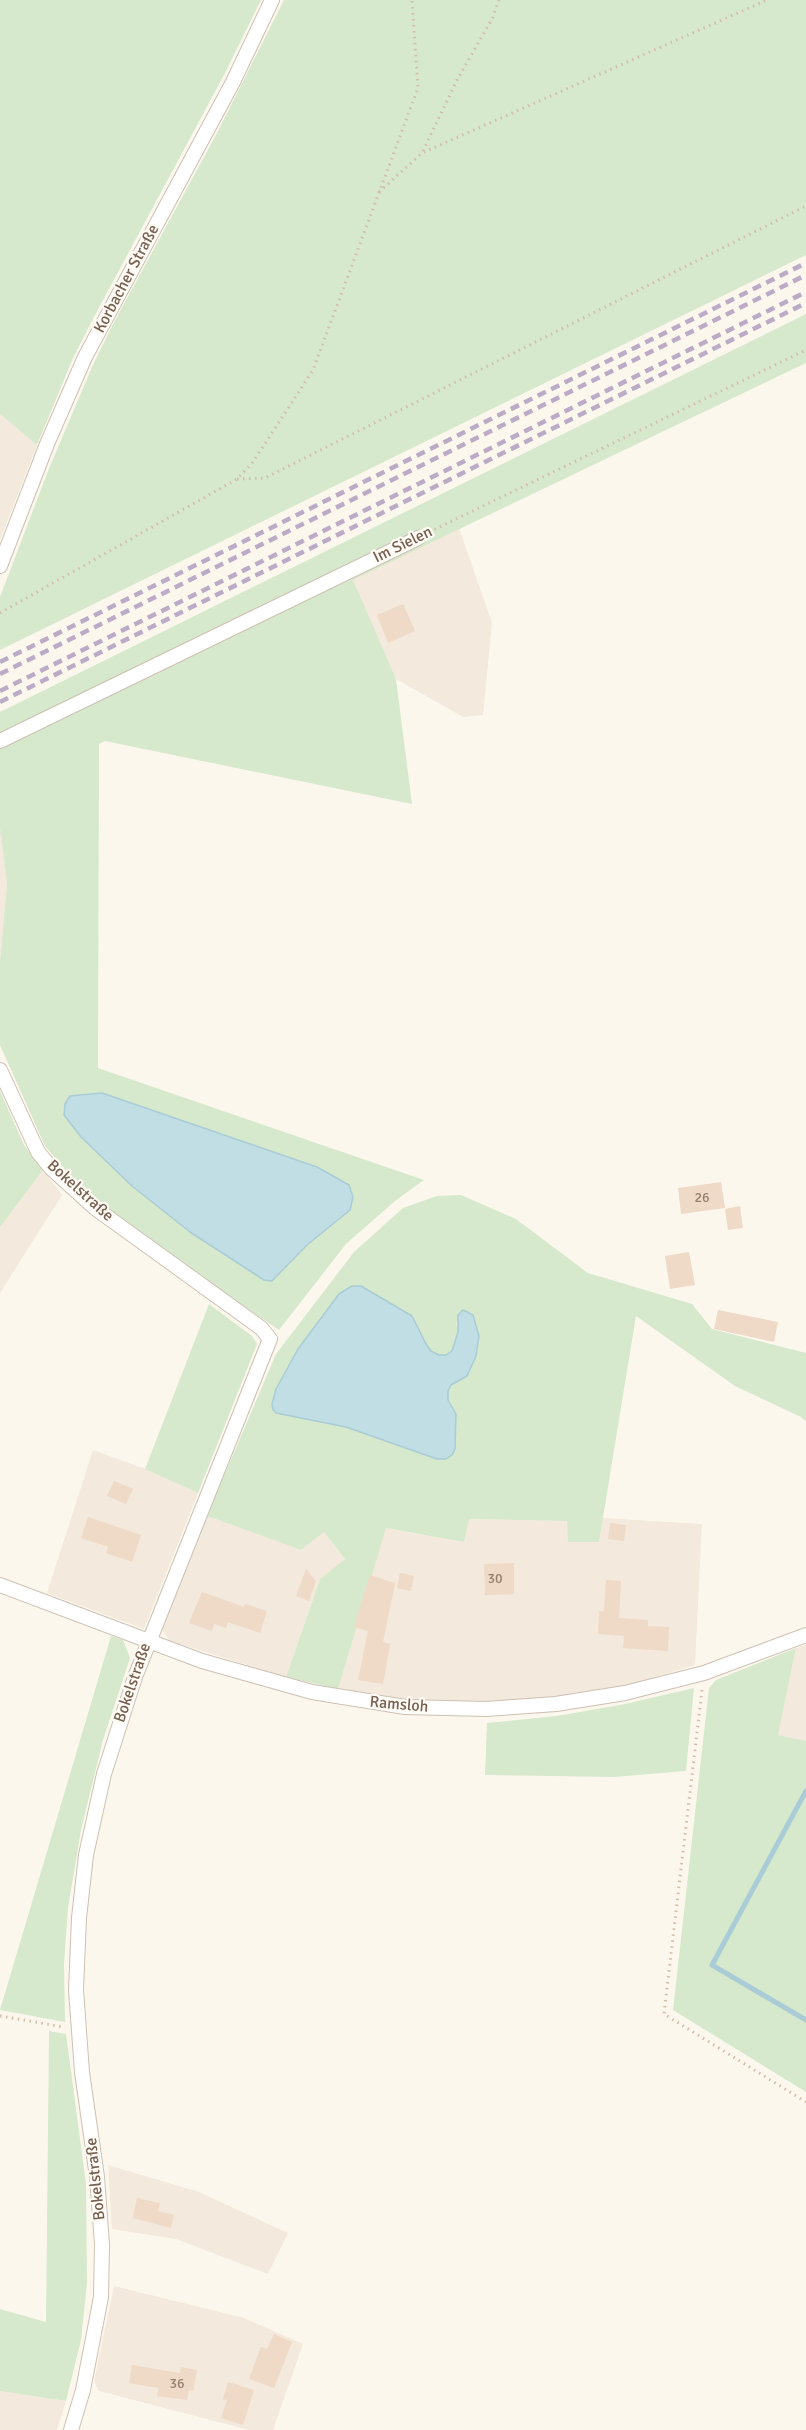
<!DOCTYPE html>
<meta charset="utf-8">
<style>
body{margin:0}
canvas{display:block;background:#fcf7ed}
</style>
<canvas width="806" height="2430"></canvas>
<script>
const context = document.querySelector('canvas').getContext('2d');
context.lineJoin = 'round';
function fill(path, color) {
  context.fillStyle = color;
  context.fill(path, 'evenodd');
}
function poly(rows) {
  const path = new Path2D();
  for (const r of rows) {
    path.moveTo(r[0], r[1]);
    for (let i = 2; i < r.length; i += 2) path.lineTo(r[i], r[i + 1]);
  }
  return path;
}
function stroke(path, color, width, dash) {
  context.strokeStyle = color;
  context.lineWidth = width;
  context.lineCap = dash ? 'butt' : 'round';
  context.setLineDash(dash || []);
  context.stroke(path);
}
function label(font, color, halo, rows, align = 'center') {
  context.font = font + ' Signika,sans-serif';
  context.lineWidth = 4.5;
  context.setLineDash([]);
  context.textBaseline = 'middle';
  context.strokeStyle = halo;
  context.fillStyle = color;
  for (const [text, x, y, turn = 0] of rows) {
    context.save();
    context.translate(x, y);
    context.rotate((+turn || 0) * Math.PI / 180);
    context.textAlign = isNaN(turn) ? turn : align;
    if (halo) context.strokeText(text, 0, 0);
    context.fillText(text, 0, 0);
    context.restore();
  }
}
fill(poly([
 [0,414,37,445,0,540],
 [459,528,492,623,483,715,463,717,396,679,352,580],
 [0,829,7,883,0,962],
 [43,1170,62,1195,0,1293,0,1227],
 [93,1450,145,1469,198,1493,144,1629,47,1593],
 [207,1516,301,1550,324,1532,345,1559,320,1579,286,1677,170,1641,162,1630],
 [603,1518,702,1524,695,1665,626,1686,556,1698,484,1702,405,1701,338,1689,385,1528,464,1542,468,1519,568,1521,568,1542,599,1542],
 [806,1645,806,1741,778,1735,796,1648],
 [108,2165,199,2192,288,2233,268,2274,176,2239,112,2229],
 [114,2286,244,2318,303,2344,273,2430,249,2430,99,2391,94,2381],
 [0,2391,66,2401,57,2430,0,2430]
]), '#f3e9dc');
fill(poly([
 [0,0,261,0,224,75,95,315,73,358,37,445,0,414],
 [284,0,806,0,806,255,0,650,0,597,48,471,92,367,113,324,216,135],
 [806,314,806,363,353,580,396,679,412,804,105,741,99,744,98,1068,424,1180,395,1201,346,1244,279,1330,137,1233,75,1181,45,1146,0,1045,0,962,7,883,0,829,0,712],
 [64,1115,307,1245,272,1281,264,1280,190,1232,132,1186,82,1137],
 [0,1091,24,1145,43,1170,0,1227],
 [461,1195,516,1219,588,1273,692,1304,712,1329,806,1353,806,1421,801,1417,735,1386,636,1316,599,1542,568,1542,567,1521,469,1519,464,1542,386,1528,338,1689,286,1677,320,1579,345,1559,324,1532,301,1550,207,1516,276,1354,354,1252,403,1208,437,1196],
 [360,1286,412,1316,426,1344,431,1351,439,1355,446,1355,452,1351,458,1332,456,1321,476,1356,467,1376,451,1385,448,1391,448,1400,456,1415,437,1459,346,1427,276,1413,273,1410,276,1389,298,1349,339,1294],
 [209,1304,252,1336,257,1344,198,1493,145,1469],
 [111,1636,123,1640,130,1658,103,1740,81,1830,68,1908,64,1963,65,2022,0,2010],
 [796,1648,778,1735,806,1741,806,2092,673,2010,709,1688,716,1680],
 [694,1688,686,1771,614,1777,485,1775,487,1723,557,1716,625,1704],
 [49,2031,66,2034,86,2184,87,2283,81,2340,66,2401,0,2391,0,2309,46,2322]
]), '#d6e9cc');
const water = poly([
 [102,1093,317,1167,349,1185,353,1197,350,1210,307,1245,272,1281,264,1280,190,1232,132,1186,81,1137,64,1115,65,1104,70,1096,102,1093],
 [352,1286,361,1286,412,1316,426,1344,431,1351,439,1355,446,1355,452,1351,458,1332,458,1315,463,1310,473,1315,479,1336,476,1356,467,1376,451,1385,448,1391,448,1400,456,1414,455,1449,452,1455,446,1459,437,1459,346,1427,276,1413,273,1410,272,1404,276,1389,298,1349,339,1294,352,1286]
]);
fill(water, '#c2dee5');
stroke(water, '#a9ccd6', 1.5);
stroke(poly([
 [806,1791,712,1965,806,2020]
]), '#a9ccd6', 5);
fill(poly([
 [403,604,415,631,388,643,377,615],
 [721,1182,725,1208,681,1214,678,1188],
 [740,1206,743,1228,728,1230,725,1209],
 [689,1252,695,1285,670,1289,665,1256],
 [718,1310,778,1322,774,1342,714,1329],
 [114,1481,133,1489,126,1504,107,1496],
 [88,1517,141,1535,132,1562,106,1553,108,1547,81,1538],
 [610,1523,626,1525,624,1541,608,1539],
 [514,1563,514,1594,485,1595,484,1564],
 [306,1569,316,1581,309,1601,296,1596],
 [400,1573,414,1576,411,1591,397,1588],
 [370,1575,395,1583,383,1642,390,1644,383,1684,358,1680,368,1631,354,1627],
 [606,1580,621,1581,619,1618,648,1620,648,1626,669,1627,668,1651,623,1648,624,1636,598,1634,599,1611,604,1611],
 [202,1592,244,1607,245,1604,267,1611,260,1633,228,1622,226,1628,214,1624,212,1631,189,1623],
 [137,2198,160,2203,158,2211,174,2215,171,2228,133,2218],
 [274,2334,292,2342,274,2388,249,2379,261,2347,267,2349],
 [132,2365,180,2373,181,2367,197,2370,193,2391,189,2390,187,2400,157,2396,159,2388,129,2383],
 [228,2382,254,2390,243,2425,221,2418,227,2400,223,2399]
]), '#efd9c7');
const street = poly([
 [0,566,47,444,85,357,233,82,272,0],
 [0,741,418,538],
 [0,1070,38,1152,51,1168,95,1208,261,1328,270,1339,135,1677,104,1774,86,1855,79,1918,76,1990,82,2072,97,2177,102,2244,101,2297,83,2390,71,2430],
 [0,1585,202,1661,312,1692,405,1707,486,1709,556,1704,625,1693,704,1673,806,1635]
]);
stroke(street, '#cec0b3', 16);
stroke(poly([
 [423,151,457,80,492,19,499,0],
 [379,192,422,153,767,0],
 [237,479,265,478,806,206],
 [429,532,806,350],
 [0,613,237,479,253,462,313,370,418,88,412,0],
 [702,1690,664,2014,806,2102],
 [0,2016,64,2027]
]), '#d5bca9', 3, [1.5, 4.5]);
stroke(street, '#fff', 14);
stroke(poly([
 [0,662,806,263],
 [0,674,806,275],
 [0,691,806,292],
 [0,702,806,303]
]), '#bbabc6', 4.5, [9, 6]);
label('14px', '#947e6e', null, [
 ["26",702,1198],
 ["30",495,1579],
 ["36",177,2384]
]);
label('16px', '#766051', '#fefaf4', [
 ["Korbacher Straße",127,279,-62],
 ["Im Sielen",403,545,-26],
 ["Bokelstraße",80,1191,42],
 ["Bokelstraße",133,1683,-71],
 ["Ramsloh",399,1705,5],
 ["Bokelstraße",96,2179,-96]
]);
</script>
